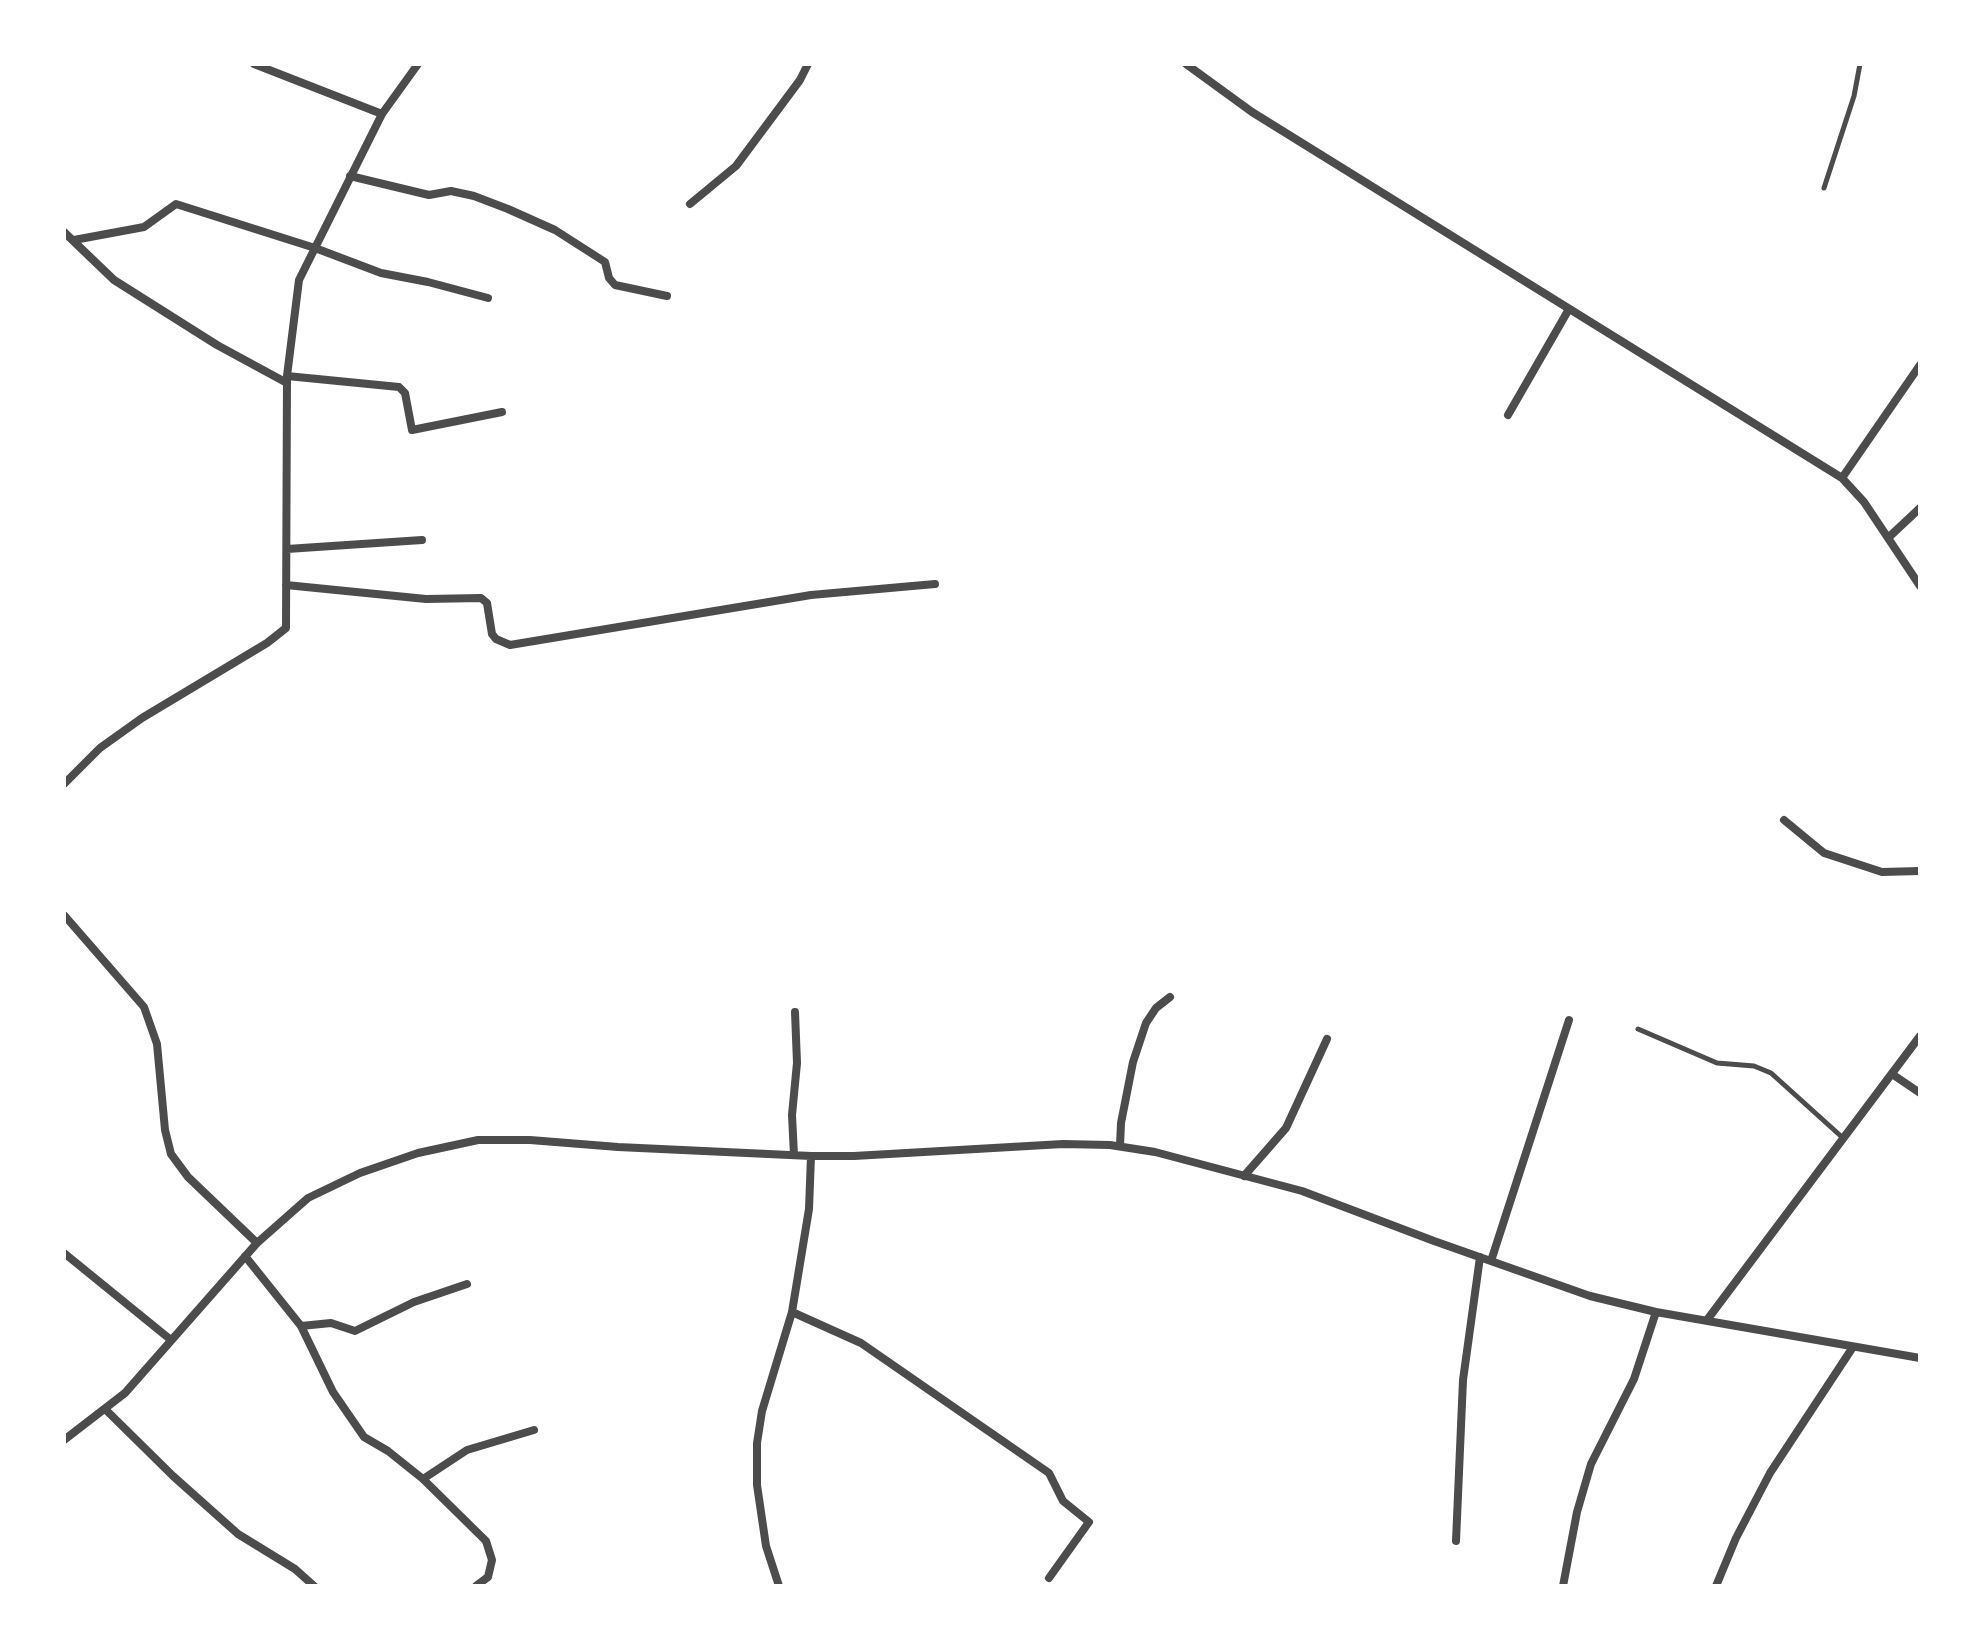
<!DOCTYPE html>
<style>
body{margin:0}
#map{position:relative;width:1984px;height:1650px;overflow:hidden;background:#fff;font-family:"Fira Sans Condensed",sans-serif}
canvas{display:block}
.frame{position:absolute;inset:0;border:66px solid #fff;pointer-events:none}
</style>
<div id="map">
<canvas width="1984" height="1650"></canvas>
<div class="frame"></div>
</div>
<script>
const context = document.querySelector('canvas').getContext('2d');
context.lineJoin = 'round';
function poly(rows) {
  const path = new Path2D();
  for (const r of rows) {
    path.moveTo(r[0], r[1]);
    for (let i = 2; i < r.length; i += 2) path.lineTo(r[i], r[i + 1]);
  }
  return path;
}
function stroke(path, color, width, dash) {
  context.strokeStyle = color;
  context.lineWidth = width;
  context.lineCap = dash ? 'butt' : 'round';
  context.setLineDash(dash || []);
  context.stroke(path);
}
stroke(poly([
 [1824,188,1854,96,1860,64],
 [1638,1029,1717,1063,1754,1066,1771,1073,1843,1138]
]), '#4c4c4c', 5);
stroke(poly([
 [254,64,382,114],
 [1186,64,1252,112,1842,478,1864,502,1920,586],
 [350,176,429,195,451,191,474,196,508,209,555,230,605,262,609,278,615,285,667,296],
 [690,204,736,166,800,80,808,64],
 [64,232,114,280,217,345,287,383],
 [74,240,144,227,176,204,315,248,381,273,428,282,488,298],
 [287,376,399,387,405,393,412,430,502,412],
 [1508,415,1569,309],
 [1842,478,1920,365],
 [1888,538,1920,508],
 [287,549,422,540],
 [286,585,426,599,481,598,487,603,492,634,496,639,510,645,811,595,935,584],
 [64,784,100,748,142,718,267,643,286,628,287,376,299,280,382,114,418,64],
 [1784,820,1824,853,1882,872,1920,871],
 [64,915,144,1007,157,1044,165,1130,171,1154,188,1177,257,1243],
 [1892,1074,1920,1093],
 [1120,1146,1121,1123,1133,1062,1146,1023,1156,1008,1170,997],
 [794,1155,792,1115,797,1063,795,1012],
 [1244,1176,1286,1128,1327,1039],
 [64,1253,171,1340],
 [245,1256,301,1326,333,1392,364,1437,388,1451,423,1479,486,1541,492,1560,488,1577,476,1586],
 [1491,1261,1569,1020],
 [792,1312,861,1343,1049,1473,1063,1501,1089,1522,1049,1578],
 [1707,1320,1920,1036],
 [301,1326,331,1323,355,1331,414,1302,467,1284],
 [105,1409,173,1476,238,1534,295,1569,314,1586],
 [64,1440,125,1393,257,1243,308,1198,360,1173,418,1153,478,1140,530,1140,618,1147,811,1156,854,1156,1063,1144,1110,1145,1155,1152,1302,1191,1434,1241,1590,1296,1656,1312,1920,1358],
 [423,1479,467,1450,534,1430],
 [1456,1541,1463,1380,1480,1257],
 [779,1586,766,1546,757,1485,757,1443,762,1411,792,1312,809,1209,811,1156],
 [1563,1586,1577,1512,1591,1464,1634,1379,1656,1312],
 [1716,1586,1736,1538,1770,1473,1853,1347]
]), '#4c4c4c', 8);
</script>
